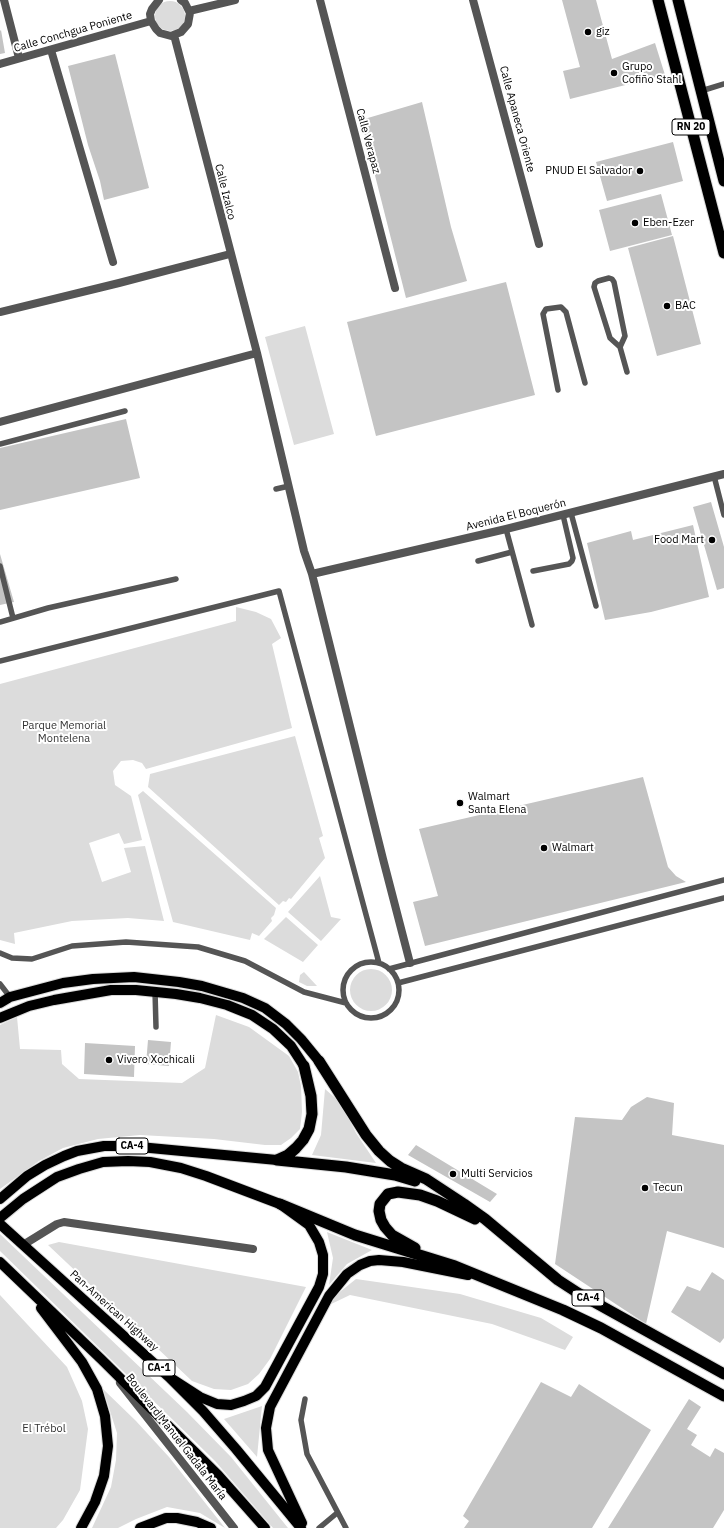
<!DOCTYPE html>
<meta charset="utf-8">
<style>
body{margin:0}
canvas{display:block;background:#fff}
</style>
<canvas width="724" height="1528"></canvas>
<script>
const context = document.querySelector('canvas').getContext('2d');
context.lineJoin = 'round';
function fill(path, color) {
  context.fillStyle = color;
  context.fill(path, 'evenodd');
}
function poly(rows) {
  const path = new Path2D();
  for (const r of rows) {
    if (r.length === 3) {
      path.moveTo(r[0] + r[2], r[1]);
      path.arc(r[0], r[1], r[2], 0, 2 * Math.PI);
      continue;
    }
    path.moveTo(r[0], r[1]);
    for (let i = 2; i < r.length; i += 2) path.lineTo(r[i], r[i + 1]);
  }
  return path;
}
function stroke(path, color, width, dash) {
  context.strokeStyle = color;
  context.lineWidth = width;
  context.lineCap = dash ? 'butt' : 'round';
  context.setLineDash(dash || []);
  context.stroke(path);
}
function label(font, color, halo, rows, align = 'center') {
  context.font = font + ' "IBM Plex Sans",sans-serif';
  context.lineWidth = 4;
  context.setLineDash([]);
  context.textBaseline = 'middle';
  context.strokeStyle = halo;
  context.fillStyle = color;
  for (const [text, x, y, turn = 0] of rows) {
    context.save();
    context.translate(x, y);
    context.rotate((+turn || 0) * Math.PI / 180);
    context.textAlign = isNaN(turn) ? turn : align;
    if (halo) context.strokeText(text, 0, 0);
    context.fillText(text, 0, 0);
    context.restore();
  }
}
fill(poly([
 [170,16,15],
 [305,326,334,434,294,445,265,337],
 [236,607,256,612,271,619,281,638,272,644,292,728,146,769,142,763,133,760,121,761,113,771,115,785,131,796,142,840,124,844,119,833,89,843,102,882,131,872,124,848,145,846,164,921,128,918,72,921,14,933,15,944,0,940,0,684,236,621],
 [295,736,323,836,319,838,325,858,291,899,289,898,286,902,283,901,279,905,148,787,150,774],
 [143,791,276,908,274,915,271,918,272,921,259,936,252,933,250,940,173,922,138,795],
 [320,876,331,917,341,919,321,941,288,912],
 [286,917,318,945,303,962,264,939],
 [371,990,21],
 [304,972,317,986,307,986,299,982,300,975],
 [216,1015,249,1027,289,1056,298,1072,301,1086,302,1112,300,1129,291,1138,281,1145,265,1145,214,1139,140,1135,98,1139,63,1148,39,1161,0,1189,0,1025,17,1017,20,1049,61,1050,62,1064,79,1079,182,1083,205,1068],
 [325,1089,341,1103,356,1133,376,1163,312,1155,321,1135],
 [327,1232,372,1250,347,1264,329,1285,333,1258],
 [0,1234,187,1412,231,1457,288,1528,273,1528,215,1461,0,1251],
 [59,1242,306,1287,270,1359,259,1374,248,1384,231,1390,214,1389,192,1381,48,1245],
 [356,1279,460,1294,541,1318,573,1337,565,1350,492,1324,350,1295,327,1306,336,1295],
 [0,1295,67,1367,82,1401,88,1429,80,1490,63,1520,56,1528,0,1528],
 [103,1389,136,1421,169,1457,225,1528,200,1513,167,1507,136,1519,118,1528,92,1528,111,1487,116,1460,117,1433],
 [262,1406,257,1457,224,1419]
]), '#dcdcdc');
fill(poly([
 [562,0,596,0,612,59,655,43,665,75,570,99,563,71,580,67],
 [1,30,5,53,0,54,0,31],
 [115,54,149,188,104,200,100,181,88,145,68,66],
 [422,102,451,227,467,281,406,298,361,120],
 [673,142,683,181,607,201,596,162],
 [661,194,672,235,610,251,599,210],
 [673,236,701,344,657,356,628,248],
 [506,282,535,395,376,436,347,322],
 [126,419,140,478,0,510,0,448],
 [711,502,724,547,724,588,717,590,693,507],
 [693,525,709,597,651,612,605,620,587,543,631,531,633,540],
 [0,554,14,602,0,605],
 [643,777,668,867,676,876,686,882,425,946,413,902,438,896,419,829],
 [148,1040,171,1042,169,1066,146,1064],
 [85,1043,135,1046,134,1077,84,1074],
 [647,1097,674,1103,672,1135,724,1145,724,1248,667,1231,646,1324,555,1264,575,1117,622,1120,631,1107],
 [416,1145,497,1194,490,1202,408,1155],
 [712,1272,724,1280,724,1338,720,1343,671,1312,687,1286,700,1291],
 [541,1382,571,1397,579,1384,651,1430,592,1528,464,1528,469,1521,463,1516],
 [689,1399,701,1407,687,1429,697,1435,691,1445,710,1457,715,1448,724,1453,724,1510,713,1528,608,1528]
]), '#c4c4c4');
const primary = poly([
 [0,1003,10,997,63,983,93,979,134,977,179,982,202,986,243,998,265,1008,286,1024,301,1039,319,1061],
 [0,1018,29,1006,54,1000,111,990,136,990,176,994,200,998,227,1005,252,1015,273,1029,291,1046,304,1066],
 [0,1199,27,1176,45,1165,64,1156,77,1151,104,1146,129,1146,277,1160],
 [0,1218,23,1199,57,1177,79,1169,103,1162,128,1161,150,1162,181,1168,206,1176,280,1204,309,1225,319,1242,323,1255,323,1274,319,1287,265,1387,256,1396,244,1401,231,1405,217,1404,200,1397,169,1377],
 [0,1224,169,1377,203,1411,236,1449,301,1528],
 [0,1262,101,1359,218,1475,265,1528],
 [41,1308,82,1362,97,1389,105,1416,108,1446,104,1476,95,1502,81,1528],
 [302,1523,268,1450,266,1428,270,1407,329,1296,347,1274,360,1265,370,1261,379,1260,403,1262,468,1275],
 [140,1528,166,1518,177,1518,197,1522,211,1528]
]);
const trunk = poly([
 [658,0,724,253],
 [678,0,724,181],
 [319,1061,366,1135,379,1151,390,1161,401,1168,426,1179,464,1204,485,1219,558,1280,578,1293,724,1374],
 [277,1160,346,1167,395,1175,415,1181],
 [277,1160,288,1155,296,1148,303,1140,309,1129,312,1114,311,1096,304,1066],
 [280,1204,355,1235,455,1266,563,1310,601,1328,724,1396],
 [415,1248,392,1235,385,1227,381,1220,379,1211,380,1204,388,1194,398,1192,420,1195,437,1201,475,1219]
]);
stroke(primary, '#dbdbdb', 12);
stroke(trunk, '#dbdbdb', 13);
stroke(poly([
 [701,91,724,84],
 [620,347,625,336,614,282,612,279,609,278,598,281,595,283,594,287,610,338,620,347,627,372],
 [558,390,543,314,546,309,561,307,566,312,585,383],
 [0,444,125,411],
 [714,476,724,515],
 [276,489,289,486],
 [571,513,596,606],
 [506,529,532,625],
 [478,561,512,552],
 [0,566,13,618],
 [533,571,569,564,572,561,573,558,563,515],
 [0,622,48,608,176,579],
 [0,661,279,591,379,963],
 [0,953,12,958,32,959,72,946,126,942,198,947,245,961,304,992,346,1003],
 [371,990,28],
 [389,969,724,880],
 [398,983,724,898],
 [0,984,10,997],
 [155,991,156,1027],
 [305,1399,301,1420,307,1454,346,1528],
 [319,1528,337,1513]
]), '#555', 5.5);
stroke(poly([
 [4,0,19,58],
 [159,0,152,9,150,14,151,21,156,29,160,33,171,36,181,32,188,24,190,13,185,3,181,0],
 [320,0,395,288],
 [473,0,539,244],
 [189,11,235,0],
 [174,35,257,353,304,551,312,574,383,859,410,963],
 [51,50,113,262],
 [0,64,151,21],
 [0,312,119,283,230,254],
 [0,422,257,353],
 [312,574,506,529,724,474],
 [23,1245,57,1224,64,1222,253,1249]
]), '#555', 8);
stroke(poly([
 [120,1383,234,1528]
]), '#555', 8);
stroke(primary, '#000', 10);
stroke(trunk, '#000', 11);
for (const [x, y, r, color] of [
 [588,32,4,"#000"],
 [614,73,4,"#000"],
 [640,171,4,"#000"],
 [635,223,4,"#000"],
 [667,306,4,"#000"],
 [712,540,4,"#000"],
 [460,803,4,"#000"],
 [544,848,4,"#000"],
 [109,1060,4,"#000"],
 [453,1174,4,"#000"],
 [645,1188,4,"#000"]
]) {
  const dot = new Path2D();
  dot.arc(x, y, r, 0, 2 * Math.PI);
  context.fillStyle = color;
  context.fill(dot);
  stroke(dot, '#fff', 1.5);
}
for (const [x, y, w] of [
 [691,127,38],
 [132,1146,32],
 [588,1298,32],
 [159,1368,32]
]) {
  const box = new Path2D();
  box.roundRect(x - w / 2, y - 8, w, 16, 3);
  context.fillStyle = '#fff';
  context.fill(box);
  stroke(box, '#000', 1);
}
label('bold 10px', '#000', null, [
 ["RN 20",691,127],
 ["CA-4",132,1146],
 ["CA-4",588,1298],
 ["CA-1",159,1368]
]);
label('11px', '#000', '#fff', [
 ["Calle Conchgua Poniente",73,32,-16],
 ["Calle Apaneca Oriente",517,119,75],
 ["Calle Verapaz",368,141,75],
 ["Calle Izalco",225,192,76],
 ["Avenida El Boquerón",516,515,-14],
 ["Pan-American Highway",114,1311,42],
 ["Boulevard Manuel Gadala María",176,1437,52]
]);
label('11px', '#000', '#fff', [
 ["giz",596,32],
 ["Grupo",622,67],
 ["Cofiño Stahl",622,80],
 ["PNUD El Salvador",632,171,"right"],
 ["Eben-Ezer",643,223],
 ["BAC",675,306],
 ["Food Mart",704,540,"right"],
 ["Walmart",468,797],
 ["Santa Elena",468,810],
 ["Walmart",552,848],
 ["Vivero Xochicali",117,1060],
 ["Multi Servicios",461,1174],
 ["Tecun",653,1188]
], 'left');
label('11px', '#333', '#fff', [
 ["Parque Memorial",64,726],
 ["Montelena",64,739],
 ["El Trébol",44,1429]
]);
</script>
